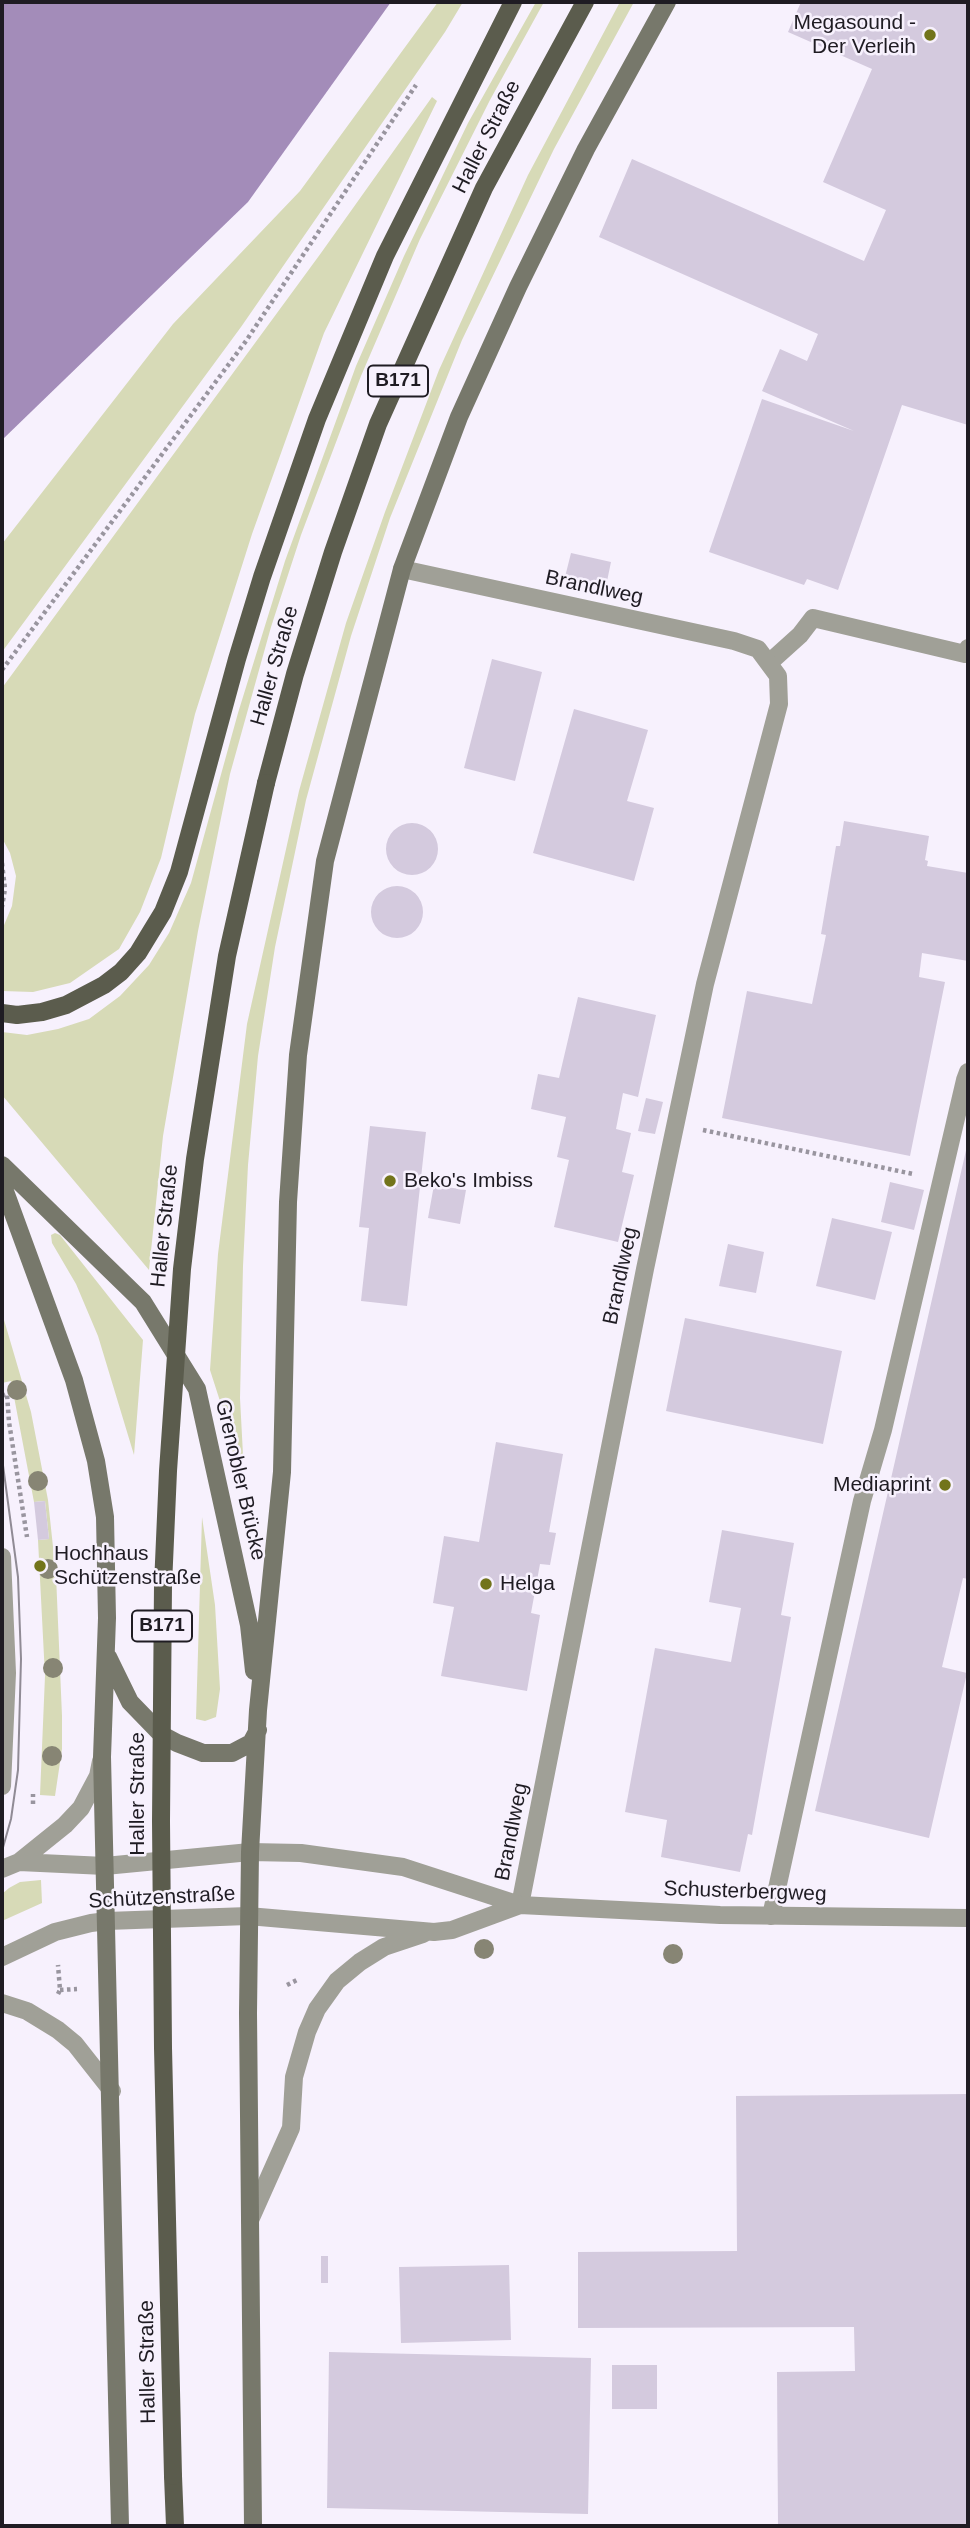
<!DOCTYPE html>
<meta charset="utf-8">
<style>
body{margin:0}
#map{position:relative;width:970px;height:2528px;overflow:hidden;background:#f7f1fd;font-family:Arial,sans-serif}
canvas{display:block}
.frame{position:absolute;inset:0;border:4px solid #1f1c23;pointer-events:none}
</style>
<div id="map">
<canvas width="970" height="2528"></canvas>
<div class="frame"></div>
</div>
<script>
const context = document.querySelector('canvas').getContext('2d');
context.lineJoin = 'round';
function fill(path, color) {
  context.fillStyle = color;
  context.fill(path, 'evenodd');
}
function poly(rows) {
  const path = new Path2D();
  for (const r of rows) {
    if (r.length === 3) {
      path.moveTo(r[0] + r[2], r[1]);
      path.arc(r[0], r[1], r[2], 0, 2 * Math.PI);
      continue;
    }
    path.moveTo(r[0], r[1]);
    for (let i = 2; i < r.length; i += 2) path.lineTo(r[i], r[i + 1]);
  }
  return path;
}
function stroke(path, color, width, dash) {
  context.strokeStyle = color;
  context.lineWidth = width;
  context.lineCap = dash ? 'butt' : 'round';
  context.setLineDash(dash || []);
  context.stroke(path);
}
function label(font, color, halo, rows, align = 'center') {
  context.font = font + ' Arial,sans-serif';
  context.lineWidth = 5;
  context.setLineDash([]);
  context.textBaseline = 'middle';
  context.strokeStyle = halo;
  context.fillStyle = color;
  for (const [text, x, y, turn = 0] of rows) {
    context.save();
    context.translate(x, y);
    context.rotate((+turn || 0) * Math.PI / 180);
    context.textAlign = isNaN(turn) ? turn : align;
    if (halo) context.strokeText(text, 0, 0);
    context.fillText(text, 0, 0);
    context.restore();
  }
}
fill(poly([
 [438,2,463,2,445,32,241,327,2,652,2,544,173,324,300,191],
 [536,2,544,2,490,100,420,239,361,376,301,535,271,627,230,774,198,931,163,1136,149,1270,2,1095,2,1032,27,1035,58,1029,89,1019,120,996,149,965,169,933,191,883,238,713,285,561,356,366,404,256,468,123],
 [620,2,634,2,554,149,462,340,390,518,351,636,306,800,275,947,258,1056,248,1165,243,1266,240,1398,243,1455,236,1459,233,1455,228,1426,210,1370,218,1254,247,1024,299,791,346,623,385,512,439,370,528,175],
 [432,97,437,101,324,333,252,534,195,714,161,858,140,912,119,949,70,983,33,992,2,991,2,930,12,906,16,876,10,853,2,838,2,688,321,253],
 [55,1233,60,1235,143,1340,134,1455,98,1336,76,1284,52,1243,51,1235],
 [2,1313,31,1412,48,1500,56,1575,62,1716,62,1749,55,1796,40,1795,45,1676,38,1540,49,1539,45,1501,34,1502,11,1381,2,1383],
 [202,1517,215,1605,220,1689,216,1717,205,1721,196,1719],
 [41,1880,42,1903,2,1921,2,1894,9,1888,20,1882]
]), '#d7dab7');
fill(poly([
 [2,2,391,2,248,202,2,440]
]), '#a38cb9');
fill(poly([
 [801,2,968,2,968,425,902,405,838,590,807,579,804,585,709,552,762,399,854,431,762,391,780,349,807,361,818,334,599,237,632,159,864,261,886,210,823,182,872,69,788,32],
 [571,553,611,562,606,586,565,577],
 [492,659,542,672,515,781,464,768],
 [574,709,648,730,627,801,654,808,634,881,533,853],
 [844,821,929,836,925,860,928,861,927,866,968,873,968,961,922,953,919,977,945,982,910,1156,722,1118,747,991,812,1004,826,935,821,934,836,846,840,846],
 [412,849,26],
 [397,912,26],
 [578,997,656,1015,638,1097,623,1093,616,1129,631,1133,622,1172,634,1175,618,1242,554,1227,569,1160,557,1157,566,1117,531,1109,538,1074,559,1078],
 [646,1098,663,1102,655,1134,638,1131],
 [370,1126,426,1132,407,1306,361,1301,369,1228,359,1227],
 [967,1146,968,1579,963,1578,942,1667,967,1673,929,1838,815,1811],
 [890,1182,924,1190,914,1230,881,1222],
 [434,1185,466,1190,460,1224,428,1218],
 [832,1218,892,1232,875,1300,816,1286],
 [728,1244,764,1252,756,1293,719,1286],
 [685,1318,842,1351,823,1444,666,1411],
 [496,1442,563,1454,549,1532,556,1533,550,1565,540,1564,531,1613,540,1615,527,1691,441,1676,454,1607,433,1603,444,1536,479,1542],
 [45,1501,49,1539,38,1540,34,1502],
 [722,1530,794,1543,781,1615,791,1617,752,1835,748,1834,740,1872,661,1857,667,1820,625,1812,655,1648,731,1662,741,1608,709,1602],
 [968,2094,968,2526,778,2526,777,2372,855,2371,854,2327,578,2328,578,2252,737,2251,736,2096],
 [321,2256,328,2256,328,2283,321,2283],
 [509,2265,511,2340,401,2343,399,2267],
 [329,2352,591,2358,588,2514,327,2508],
 [612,2365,657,2365,657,2409,612,2409]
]), '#d4cade');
stroke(poly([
 [2,670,246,341,416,85],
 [2,863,5,889,2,907],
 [703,1130,913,1174],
 [2,1396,7,1394,9,1422,27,1537],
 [33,1804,33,1794],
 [287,1985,299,1979],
 [60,1990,77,1989],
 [58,1994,60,1990,58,1965]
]), '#99959f', 4.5, [3.5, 3.5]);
stroke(poly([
 [770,662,800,635,813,618,965,654,968,648],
 [2,1557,7,1673,2,1786],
 [771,1916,862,1501,883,1430,965,1080,968,1072]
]), '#a0a097', 18);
stroke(poly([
 [402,569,734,641,758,649,778,676,779,704,705,984,645,1269,520,1905]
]), '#a0a097', 18);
stroke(poly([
 [19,1862,65,1825,81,1808,98,1776,101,1761],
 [2,1869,19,1862,105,1866,250,1852,301,1853,403,1867,520,1905,720,1915,968,1918],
 [2,1957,55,1932,91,1923,107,1921,248,1916,434,1932,452,1930,520,1905],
 [2,2003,27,2011,58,2030,75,2044,112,2091],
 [250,2220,291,2128,294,2077,307,2032,317,2009,337,1981,360,1962,384,1947,423,1934]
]), '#a0a097', 18);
stroke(poly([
 [2,1165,143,1302,197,1389,249,1625,254,1671],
 [2,1183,74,1380,96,1461,105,1517,107,1618,102,1757,120,2526],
 [108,1657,130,1702,162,1735,177,1743,203,1753,232,1753,251,1743,258,1730],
 [253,2526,248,2013,250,1852,258,1710,282,1472,288,1202,298,1055,325,861,402,569,459,417,518,287,586,149,667,2]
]), '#77786b', 18);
stroke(poly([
 [266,783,295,674,333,552,378,424,484,188,585,2],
 [2,1013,17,1015,42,1012,66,1005,104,985,121,972,138,953,163,912,179,872,237,659,262,577,317,419,385,256,513,2],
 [173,2476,175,2526]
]), '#5b5c4d', 18);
stroke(poly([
 [2,1458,18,1577,21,1659,18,1770,11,1819,2,1851]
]), '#908b95', 2);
stroke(poly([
 [173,2476,163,2048,161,1821,163,1585,168,1471,182,1269,195,1159,227,956,266,783]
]), '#5b5c4d', 18);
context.fillStyle = '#878574';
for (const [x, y] of [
 [17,1390],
 [38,1481],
 [48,1569],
 [53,1668],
 [52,1756],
 [484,1949],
 [673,1954]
]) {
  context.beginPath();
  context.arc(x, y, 10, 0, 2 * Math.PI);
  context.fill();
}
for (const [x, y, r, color] of [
 [930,35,7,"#72741b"],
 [390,1181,7,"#72741b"],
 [945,1485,7,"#72741b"],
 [40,1566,7,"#72741b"],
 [486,1584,7,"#72741b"]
]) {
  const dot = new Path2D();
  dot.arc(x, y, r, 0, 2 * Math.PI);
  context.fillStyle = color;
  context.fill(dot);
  stroke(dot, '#f7f1fd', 2.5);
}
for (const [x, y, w] of [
 [398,381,60],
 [162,1626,60]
]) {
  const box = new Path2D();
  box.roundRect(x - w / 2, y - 15.5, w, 31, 5);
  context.fillStyle = '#f7f1fd';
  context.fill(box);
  stroke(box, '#1f1c23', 2);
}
label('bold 19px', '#1f1c23', null, [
 ["B171",398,381],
 ["B171",162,1626]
]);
label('21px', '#1f1c23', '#f7f1fd', [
 ["Megasound -",916,23,"right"],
 ["Der Verleih",916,47,"right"],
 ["Beko's Imbiss",404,1181],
 ["Mediaprint",931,1485,"right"],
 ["Hochhaus",54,1554],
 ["Schützenstraße",54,1578],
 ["Helga",500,1584]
], 'left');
label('21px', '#1f1c23', '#f7f1fd', [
 ["Haller Straße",487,137,-63],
 ["Brandlweg",594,588,12],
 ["Haller Straße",275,666,-74],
 ["Haller Straße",165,1226,-84],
 ["Brandlweg",621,1276,-78],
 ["Grenobler Brücke",240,1480,77],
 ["Haller Straße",138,1794,-90],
 ["Brandlweg",512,1832,-79],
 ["Schusterbergweg",745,1892,2],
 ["Schützenstraße",162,1898,-3],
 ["Haller Straße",148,2362,-91]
]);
</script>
